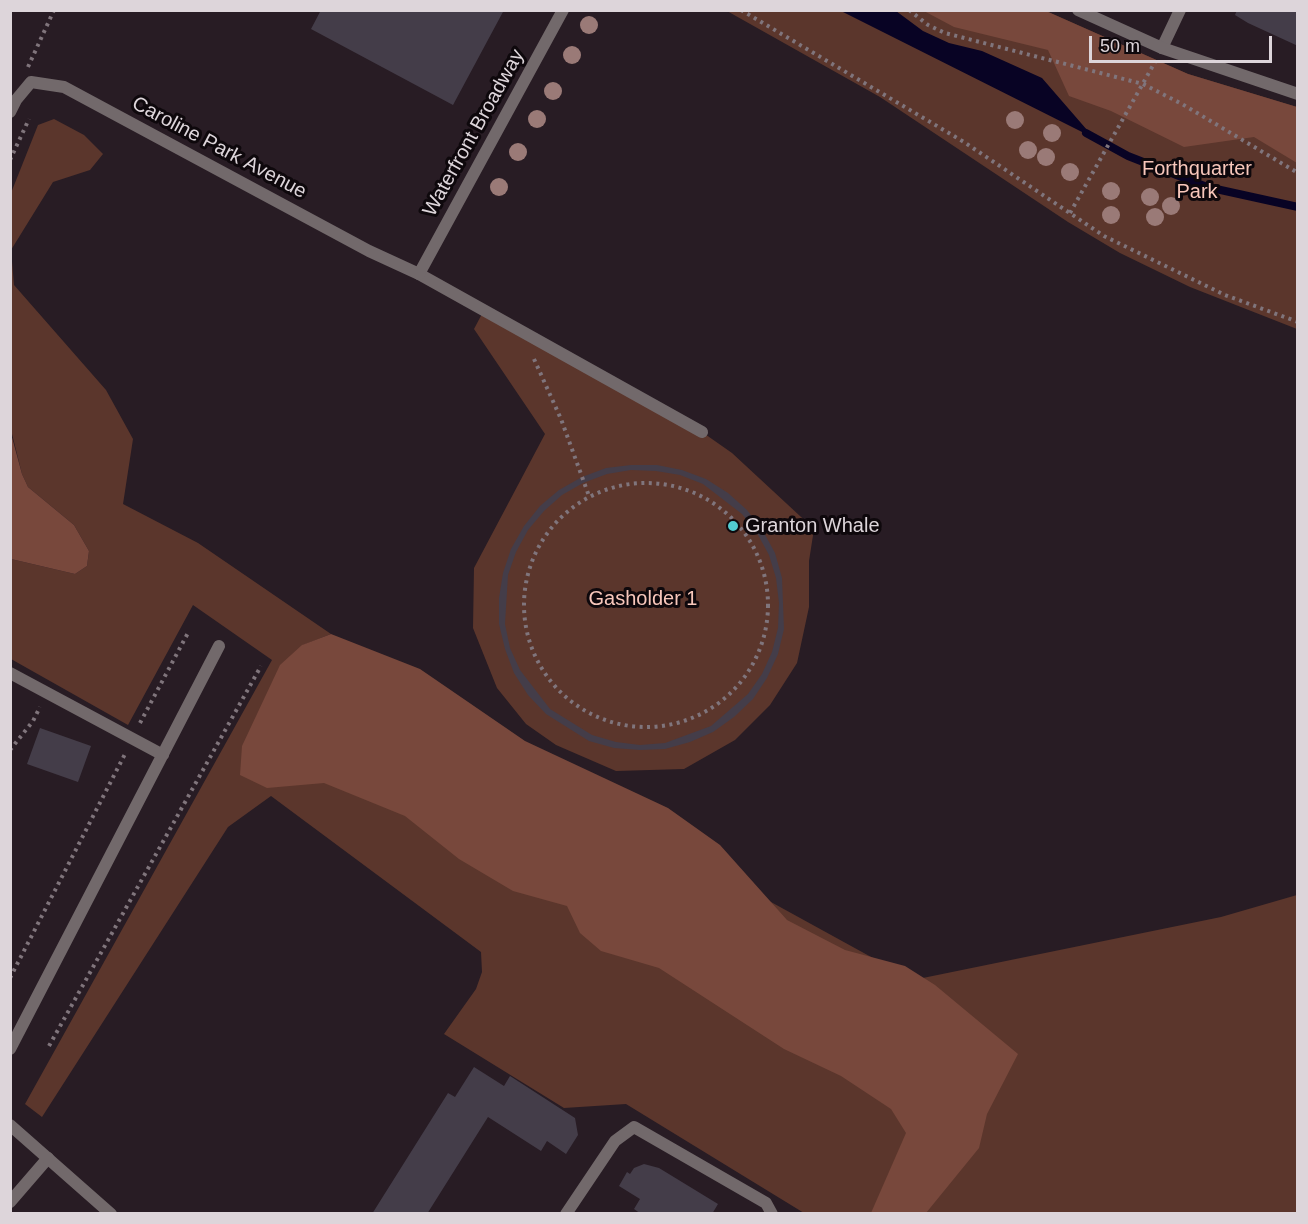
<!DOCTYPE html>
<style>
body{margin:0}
#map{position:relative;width:1308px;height:1224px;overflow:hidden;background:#281c24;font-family:Arial,sans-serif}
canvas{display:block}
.frame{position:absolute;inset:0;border:12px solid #ddd5da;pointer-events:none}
.scale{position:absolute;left:1089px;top:36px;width:183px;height:27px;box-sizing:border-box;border:3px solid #ddd5da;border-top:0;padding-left:8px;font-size:18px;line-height:21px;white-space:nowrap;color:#ddd5da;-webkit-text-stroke:4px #0e080c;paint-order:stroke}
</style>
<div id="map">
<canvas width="1308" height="1224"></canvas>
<div class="frame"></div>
<div class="scale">50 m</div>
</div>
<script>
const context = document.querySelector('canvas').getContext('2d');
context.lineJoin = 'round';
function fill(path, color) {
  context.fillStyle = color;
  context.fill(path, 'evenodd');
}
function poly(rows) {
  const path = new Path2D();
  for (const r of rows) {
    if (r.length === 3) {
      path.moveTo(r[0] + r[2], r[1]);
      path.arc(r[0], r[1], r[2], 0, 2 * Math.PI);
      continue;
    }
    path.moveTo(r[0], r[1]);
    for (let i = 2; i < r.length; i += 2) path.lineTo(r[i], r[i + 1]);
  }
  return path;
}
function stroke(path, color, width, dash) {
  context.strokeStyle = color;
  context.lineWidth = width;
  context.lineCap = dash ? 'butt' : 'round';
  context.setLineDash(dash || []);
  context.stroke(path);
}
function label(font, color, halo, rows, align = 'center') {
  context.font = font + ' Arial,sans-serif';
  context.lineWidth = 6;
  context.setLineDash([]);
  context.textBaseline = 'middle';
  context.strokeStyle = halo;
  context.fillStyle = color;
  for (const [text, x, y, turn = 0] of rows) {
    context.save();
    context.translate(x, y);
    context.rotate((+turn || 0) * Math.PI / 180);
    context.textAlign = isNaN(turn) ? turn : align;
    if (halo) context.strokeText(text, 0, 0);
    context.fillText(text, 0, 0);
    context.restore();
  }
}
fill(poly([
 [727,11,1046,11,1188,74,1297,107,1297,329,1190,287,1120,253,1068,222,880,97],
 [54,119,84,135,103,154,90,170,53,182,11,250,14,285,106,390,133,439,123,504,198,543,331,634,303,645,913,980,1221,917,1297,895,1297,1213,804,1213,626,1104,564,1108,444,1034,476,989,482,972,481,952,271,796,228,827,42,1117,25,1104,272,660,193,605,128,725,11,659,11,559,75,574,87,566,89,551,74,525,28,487,22,474,11,430,11,193,38,125],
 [483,312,702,432,732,453,814,529,809,561,809,607,797,663,770,705,735,740,684,769,616,771,556,745,526,724,497,688,473,628,474,568,545,434,474,329]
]), '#5b362c');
fill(poly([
 [924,11,1046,11,1188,74,1297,107,1297,163,1254,137,1184,147,1111,111,1069,96,1048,50,954,27],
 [10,430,22,474,28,487,74,525,89,551,87,566,75,574,11,559],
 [331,634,420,669,525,741,668,808,720,845,787,920,845,950,905,966,935,985,1018,1054,987,1114,979,1148,926,1213,871,1213,906,1133,891,1109,841,1076,784,1049,659,968,601,951,580,933,567,906,513,891,459,859,405,816,324,783,267,788,240,775,242,746,280,665,302,645]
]), '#78483c');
fill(poly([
 [841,11,896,11,923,31,949,43,982,51,1042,78,1094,138]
]), '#080324');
stroke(poly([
 [1086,133,1128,156,1207,187,1298,207]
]), '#080324', 8);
fill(poly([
 [321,10,504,10,453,105,311,29],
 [1237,10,1298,10,1298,46,1248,23,1235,15],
 [631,465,657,465,682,470,706,479,728,493,747,510,763,531,775,553,782,578,784,629,778,654,767,678,753,699,734,717,713,732,690,742,665,749,640,750,614,748,589,741,546,714,528,695,514,673,505,649,499,624,499,598,503,573,511,549,524,526,540,506,559,490,582,477,606,468],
 [631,470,656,471,680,475,703,484,742,514,757,533,769,555,776,578,779,603,778,628,772,652,762,674,748,694,711,726,665,743,640,745,616,742,592,735,550,709,520,670,510,648,505,624,508,575,516,552,528,530,544,511,562,495,583,483,607,474],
 [40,728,91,746,78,782,27,764],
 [474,1067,504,1086,510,1076,575,1118,578,1135,566,1154,547,1141,541,1151,488,1117,427,1214,372,1214,448,1093,455,1097],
 [644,1164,659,1168,718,1204,712,1214,641,1214,634,1209,640,1199,619,1186,627,1172,630,1174,634,1168]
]), '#443d49');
stroke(poly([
 [741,10,964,142,1104,236,1225,295,1298,322],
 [909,10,928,25,945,33,1143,84,1182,104,1298,173],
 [28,67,54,10],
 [10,160,29,119],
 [1070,213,1155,62],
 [534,359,561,419,589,496],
 [646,605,122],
 [140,723,189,631],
 [10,750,33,721,40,707],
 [10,978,125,754],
 [49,1046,261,666]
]), '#80757c', 4, [3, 4.5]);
stroke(poly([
 [1162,48,1180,10],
 [419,274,702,432],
 [10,673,163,755],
 [10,1049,219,646],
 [10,1202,48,1158],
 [566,1214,615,1141,634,1127,766,1203,772,1214]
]), '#72696b', 12);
stroke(poly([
 [1078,10,1162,48,1298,94],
 [10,112,16,100,31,82,64,87,369,251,419,274,563,10],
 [10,1125,111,1214]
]), '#72696b', 12);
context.fillStyle = '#9a7a77';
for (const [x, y] of [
 [589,25],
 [572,55],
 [553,91],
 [537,119],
 [1015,120],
 [1052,133],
 [1028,150],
 [518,152],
 [1046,157],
 [1070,172],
 [499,187],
 [1111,191],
 [1150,197],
 [1171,206],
 [1111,215],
 [1155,217]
]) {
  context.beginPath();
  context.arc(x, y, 9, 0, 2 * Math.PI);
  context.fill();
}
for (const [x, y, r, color] of [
 [733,526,6,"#52ccd0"]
]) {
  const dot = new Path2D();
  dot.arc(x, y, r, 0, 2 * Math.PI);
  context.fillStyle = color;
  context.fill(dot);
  stroke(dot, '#0e080c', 2);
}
label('20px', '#ddd5da', '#0e080c', [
 ["Waterfront Broadway",474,133,-61],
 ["Caroline Park Avenue",219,148,28]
]);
label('20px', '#f8c7bb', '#0e080c', [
 ["Forthquarter",1197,169],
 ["Park",1197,192],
 ["Gasholder 1",643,599]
]);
label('20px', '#ddd5da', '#0e080c', [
 ["Granton Whale",745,526]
], 'left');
</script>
